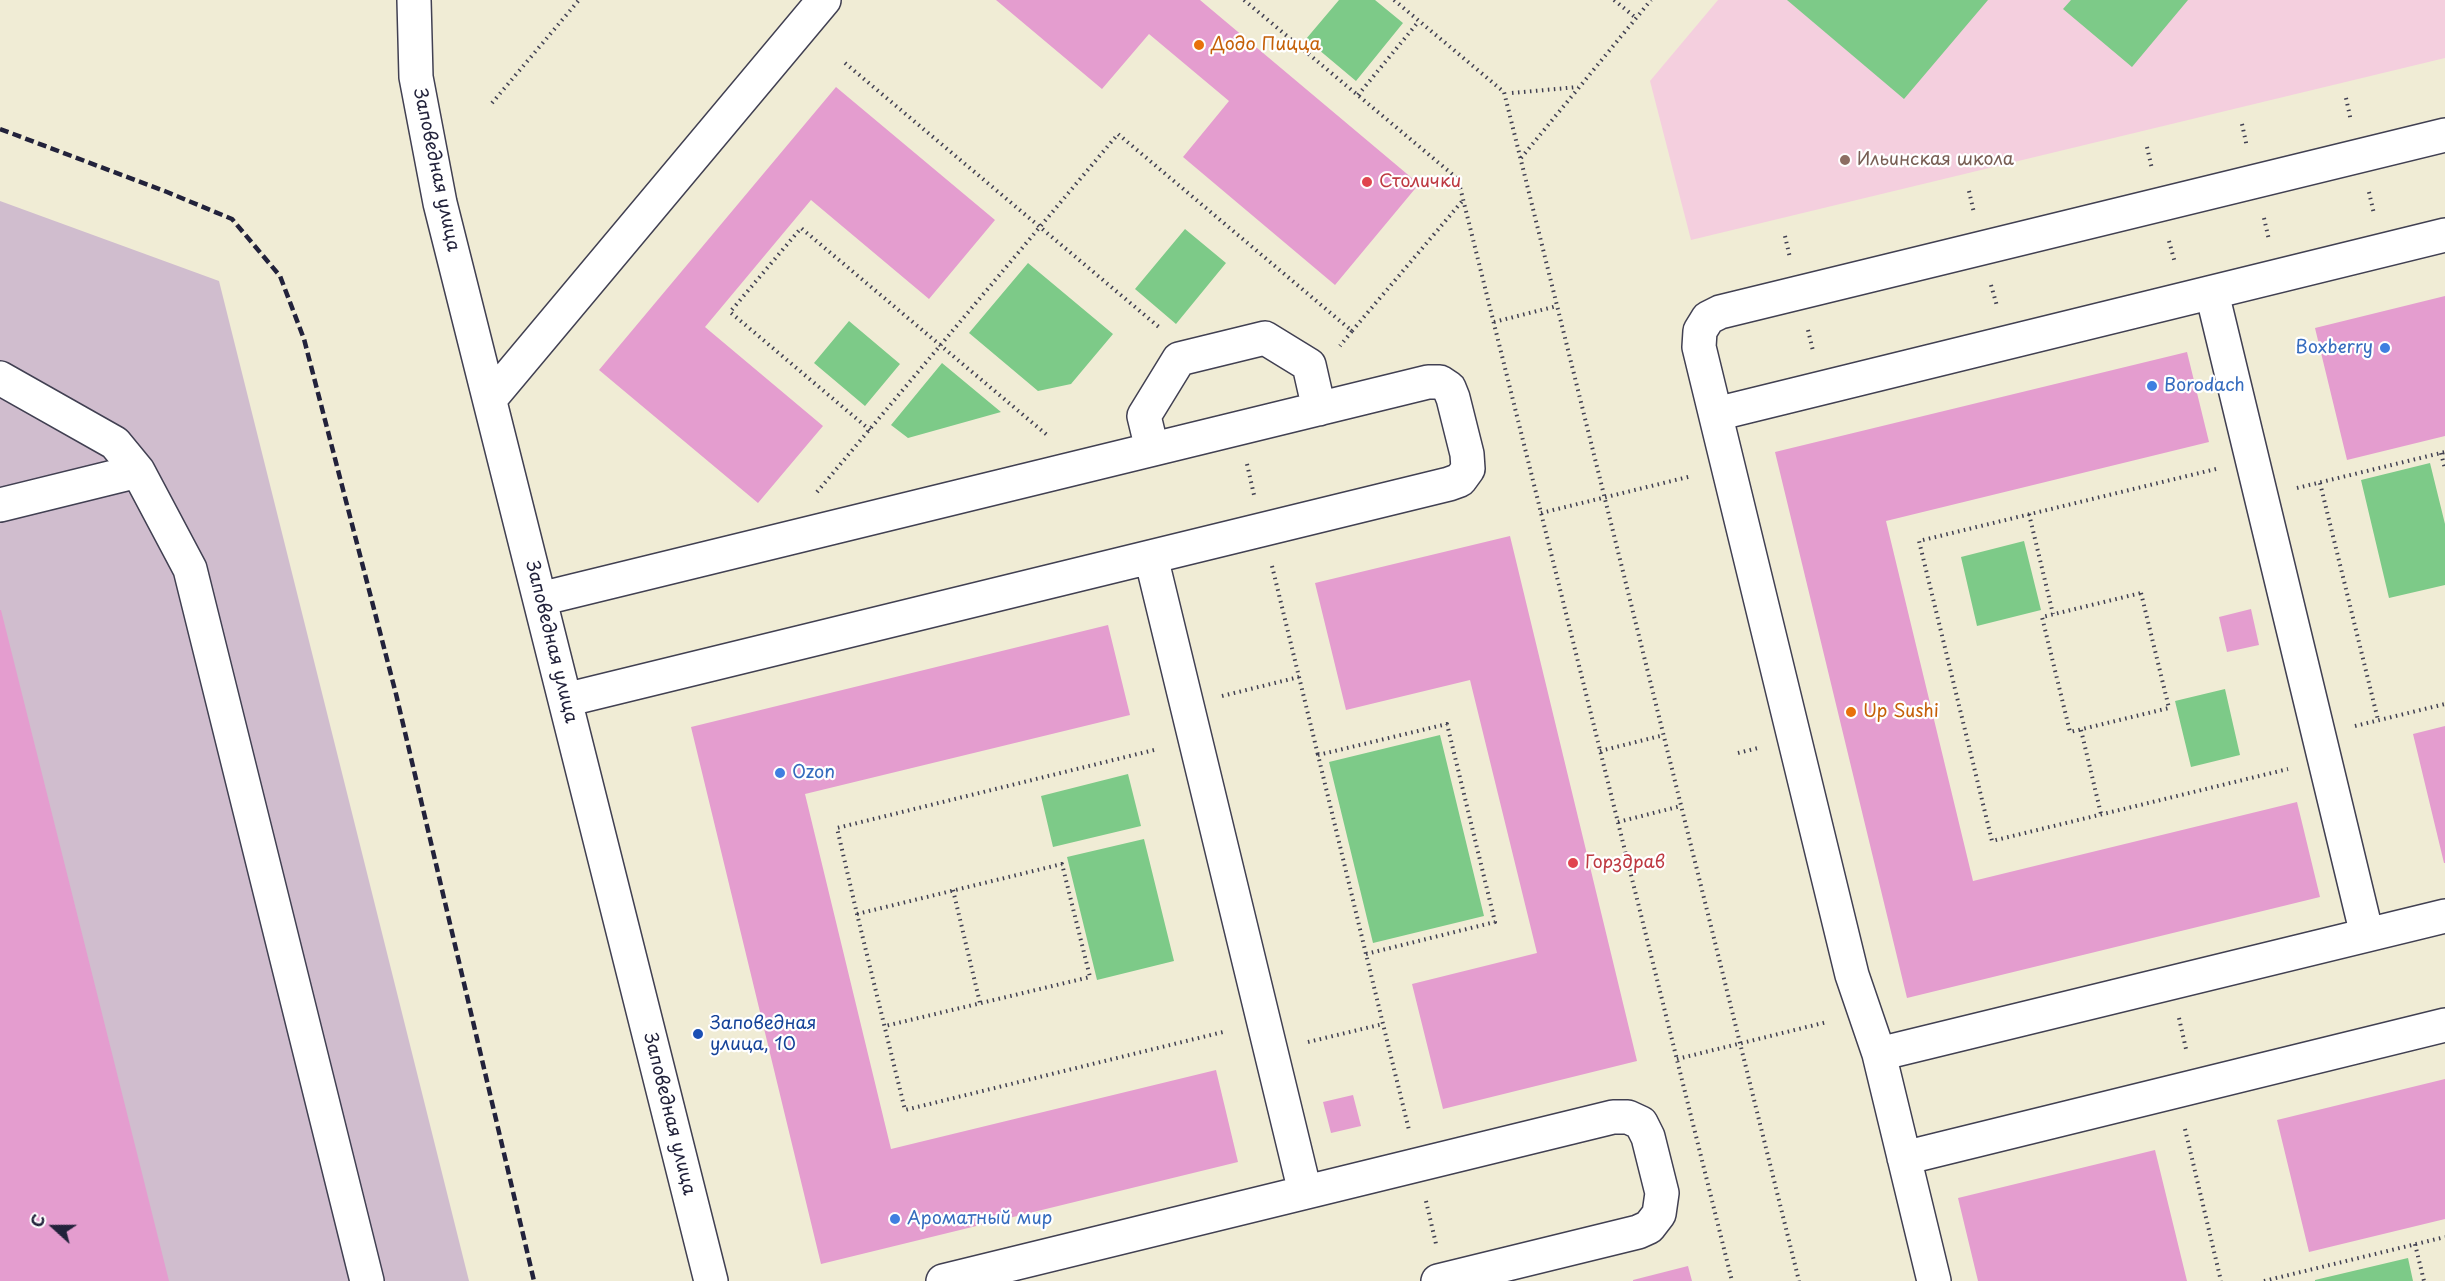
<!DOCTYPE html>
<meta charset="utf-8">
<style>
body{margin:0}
#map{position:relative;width:2445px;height:1281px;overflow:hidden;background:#f0ecd5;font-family:"Playpen Sans",sans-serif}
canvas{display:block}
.north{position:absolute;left:24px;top:1197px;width:60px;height:60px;-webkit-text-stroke:4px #fff;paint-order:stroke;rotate:291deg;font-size:16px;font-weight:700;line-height:24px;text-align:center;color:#22223b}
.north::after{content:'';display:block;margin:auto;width:21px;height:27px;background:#22223b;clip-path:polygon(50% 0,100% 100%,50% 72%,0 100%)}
</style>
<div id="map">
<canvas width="2445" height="1281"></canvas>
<div class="north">С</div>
</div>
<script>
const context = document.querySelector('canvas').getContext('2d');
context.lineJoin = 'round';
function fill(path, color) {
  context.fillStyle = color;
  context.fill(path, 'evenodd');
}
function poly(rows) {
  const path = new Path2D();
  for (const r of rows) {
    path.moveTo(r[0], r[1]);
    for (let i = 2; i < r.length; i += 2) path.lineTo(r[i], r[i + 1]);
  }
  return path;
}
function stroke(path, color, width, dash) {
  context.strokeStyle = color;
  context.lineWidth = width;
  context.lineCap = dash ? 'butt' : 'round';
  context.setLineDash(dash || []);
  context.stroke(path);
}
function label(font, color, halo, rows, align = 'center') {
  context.font = font + ' "Playpen Sans",sans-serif';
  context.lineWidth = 4.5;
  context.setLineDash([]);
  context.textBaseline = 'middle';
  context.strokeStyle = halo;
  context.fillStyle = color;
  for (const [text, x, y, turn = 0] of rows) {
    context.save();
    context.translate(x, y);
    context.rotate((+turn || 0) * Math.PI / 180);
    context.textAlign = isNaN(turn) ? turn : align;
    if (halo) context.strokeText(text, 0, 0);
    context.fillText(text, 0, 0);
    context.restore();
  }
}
fill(poly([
 [1718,0,2445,0,2445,58,1691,240,1650,81]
]), '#f4cfde');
fill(poly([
 [0,201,219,281,469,1281,0,1281]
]), '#d0bdce');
fill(poly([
 [1339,0,1375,0,1403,23,1356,81,1306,39],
 [1787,0,1988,0,1904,99],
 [2071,0,2188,0,2132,67,2063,9],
 [1185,229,1226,263,1176,324,1135,289],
 [1028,263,1113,334,1071,384,1038,391,969,333],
 [849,321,900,364,865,406,814,363],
 [942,363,1001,412,908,438,891,425],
 [2430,463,2445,524,2445,585,2389,598,2361,480],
 [2024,541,2041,610,1977,626,1961,557],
 [2225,689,2240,755,2191,767,2175,701],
 [1440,735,1484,916,1373,943,1329,762],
 [1128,774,1141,826,1053,847,1041,796],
 [1144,839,1174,961,1097,980,1067,857],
 [2408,1258,2413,1281,2315,1281,2315,1280]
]), '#7dca88');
fill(poly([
 [996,0,1200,0,1419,184,1335,285,1183,157,1229,101,1149,34,1102,89],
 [836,87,995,220,929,299,811,200,705,327,823,426,758,503,599,370],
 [2445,296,2445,436,2347,460,2315,328],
 [2187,352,2209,442,1886,521,1973,881,2297,802,2320,897,1907,998,1775,452],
 [1510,536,1637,1061,1443,1109,1412,984,1537,953,1470,680,1346,710,1315,583],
 [2251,609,2259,645,2227,652,2219,617],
 [0,610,1,610,169,1281,0,1281],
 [1108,625,1130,715,805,794,891,1149,1216,1070,1238,1162,821,1264,691,727],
 [2445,726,2445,863,2444,863,2413,734],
 [2445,1079,2445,1219,2309,1252,2277,1120],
 [1353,1095,1361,1126,1331,1133,1323,1102],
 [2155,1150,2187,1281,1978,1281,1958,1198],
 [1688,1266,1692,1281,1633,1281,1633,1280]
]), '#e49dcf');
const minor = poly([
 [414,0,416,77,440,203,711,1281],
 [2212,293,2367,935],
 [0,378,115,443,138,471,190,569,367,1281],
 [490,399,824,0],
 [1716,414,2445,235],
 [1152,449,1144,416,1179,359,1265,338,1309,365,1319,409],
 [0,505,138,471],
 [1151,557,1305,1192],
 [540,599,1428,382,1440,382,1449,388,1453,398,1467,454,1468,469,1460,480,1449,484,565,700],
 [1879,1054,2445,916],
 [1904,1158,2445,1025],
 [943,1281,1613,1117,1628,1117,1641,1123,1648,1137,1662,1193,1659,1214,1649,1227,1638,1232,1438,1281],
 [1934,1281,1879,1054,1852,975,1699,347,1700,331,1708,318,1720,312,2445,135]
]);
stroke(minor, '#414052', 36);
stroke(poly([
 [1244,0,1458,179,1732,1281],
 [1394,0,1504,92,1799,1281],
 [1614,0,1636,18],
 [845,63,1160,328],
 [1512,93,1578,87],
 [1358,95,1419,21],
 [2346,98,2351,121],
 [492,103,579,0],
 [2242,124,2247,147],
 [2147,147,2152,169],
 [1521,158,1651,0],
 [1969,191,1974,213],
 [2369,192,2374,214],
 [2264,218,2269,240],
 [1785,236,1790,258],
 [2169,241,2175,263],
 [1991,285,1997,306],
 [1494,322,1557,306],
 [1808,330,1813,351],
 [1352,331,1464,199],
 [870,430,730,312,801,228,1047,435],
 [2441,453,2445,469],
 [1247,464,1254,495],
 [2216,469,1919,541,1992,841,2288,769],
 [2320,483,2378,720],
 [2297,488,2445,452],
 [817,492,1118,134,1352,331,1340,346],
 [1541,513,1692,476],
 [2029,514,2053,614],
 [1272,566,1318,755],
 [2141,593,2169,708,2070,732,2042,617,2141,593],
 [1222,696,1299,677],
 [2355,726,2445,704],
 [2081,730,2101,814],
 [1154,750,837,828,857,914,905,1110,1223,1032],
 [1600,751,1664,735],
 [1738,753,1758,748],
 [1618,822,1681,806],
 [953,890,980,1003],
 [857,914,1062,864,1090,977,885,1026],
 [1366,954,1495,922,1447,724,1318,755,1366,954,1383,1024,1409,1130],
 [2179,1018,2186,1049],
 [1308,1042,1383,1024],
 [1677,1059,1827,1022],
 [2185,1129,2221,1281],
 [1426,1201,1436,1244],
 [2415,1244,2424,1281],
 [2264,1281,2445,1237]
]), '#414052', 4, [1.5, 4.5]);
stroke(minor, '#fff', 33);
stroke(poly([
 [0,129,167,192,232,219,280,276,304,339,396,694,534,1281]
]), '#22223b', 4.5, [9, 4.5]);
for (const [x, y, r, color] of [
 [1199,45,6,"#e8710a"],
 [1845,160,6,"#8d6e63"],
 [1367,182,6,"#e0444e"],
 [2385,348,6,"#3f7fe0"],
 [2152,386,6,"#3f7fe0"],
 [1851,712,6,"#e8710a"],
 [780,773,6,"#3f7fe0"],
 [1573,863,6,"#e0444e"],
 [698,1034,6,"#1a4fb4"],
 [895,1219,6,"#3f7fe0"]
]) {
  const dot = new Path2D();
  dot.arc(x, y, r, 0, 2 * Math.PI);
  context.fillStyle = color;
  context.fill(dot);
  stroke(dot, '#fff', 2);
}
label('18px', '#c56008', '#fff', [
 ["Додо Пицца",1211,45],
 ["Up Sushi",1863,712]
], 'left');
label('18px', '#785e54', '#fff', [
 ["Ильинская школа",1857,160]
], 'left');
label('18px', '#22223b', '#fff', [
 ["Заповедная улица",436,170,78],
 ["Заповедная улица",551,642,76],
 ["Заповедная улица",669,1114,76]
]);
label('18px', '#be3a42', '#fff', [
 ["Столички",1379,182],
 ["Горздрав",1585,863]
], 'left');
label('18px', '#366cbe', '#fff', [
 ["Boxberry",2373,348,"right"],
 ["Borodach",2164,386],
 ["Ozon",792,773],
 ["Ароматный мир",907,1219]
], 'left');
label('18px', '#164399', '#fff', [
 ["Заповедная",710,1024],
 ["улица, 10",710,1045]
], 'left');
</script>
